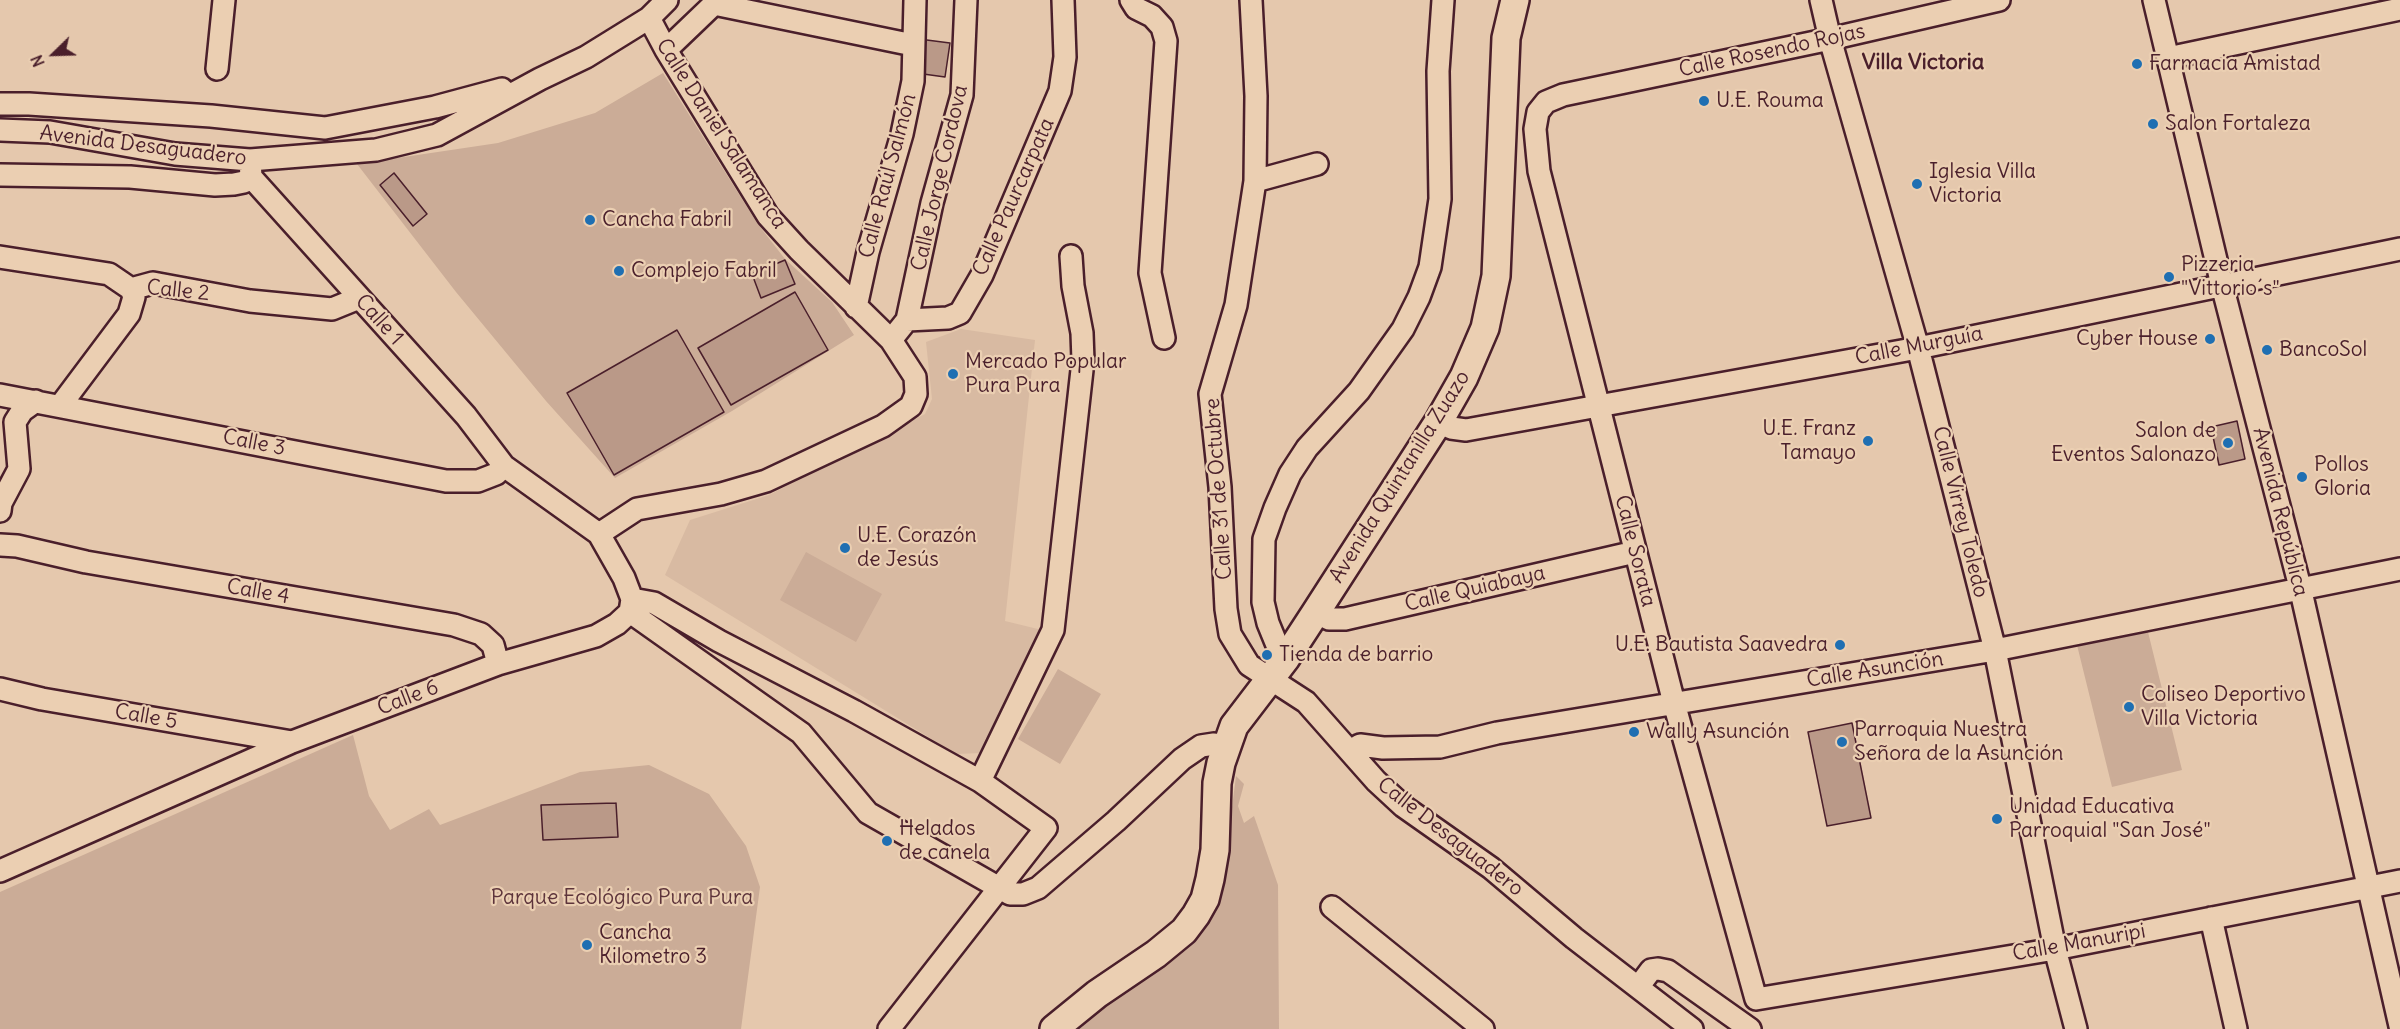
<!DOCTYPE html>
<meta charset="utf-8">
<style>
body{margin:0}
#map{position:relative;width:2400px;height:1029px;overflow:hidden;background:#e5c8ad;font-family:Delius,sans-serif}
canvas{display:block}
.north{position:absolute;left:24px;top:24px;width:60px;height:60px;-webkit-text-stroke:4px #ebcfb2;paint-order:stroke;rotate:247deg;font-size:16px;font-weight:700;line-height:24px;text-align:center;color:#4a1f2b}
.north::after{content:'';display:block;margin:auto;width:21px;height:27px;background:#4a1f2b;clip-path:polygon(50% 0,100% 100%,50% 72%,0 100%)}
</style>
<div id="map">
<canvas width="2400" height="1029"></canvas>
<div class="north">N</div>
</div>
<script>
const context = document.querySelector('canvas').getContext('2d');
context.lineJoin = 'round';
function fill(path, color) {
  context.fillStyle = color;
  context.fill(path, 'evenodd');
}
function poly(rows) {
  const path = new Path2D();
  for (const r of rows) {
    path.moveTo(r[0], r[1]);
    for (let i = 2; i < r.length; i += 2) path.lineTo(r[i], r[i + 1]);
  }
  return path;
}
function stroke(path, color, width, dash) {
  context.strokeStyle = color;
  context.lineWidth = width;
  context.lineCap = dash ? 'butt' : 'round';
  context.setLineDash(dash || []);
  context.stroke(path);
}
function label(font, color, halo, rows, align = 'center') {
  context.font = font + ' Delius,sans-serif';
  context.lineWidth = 4.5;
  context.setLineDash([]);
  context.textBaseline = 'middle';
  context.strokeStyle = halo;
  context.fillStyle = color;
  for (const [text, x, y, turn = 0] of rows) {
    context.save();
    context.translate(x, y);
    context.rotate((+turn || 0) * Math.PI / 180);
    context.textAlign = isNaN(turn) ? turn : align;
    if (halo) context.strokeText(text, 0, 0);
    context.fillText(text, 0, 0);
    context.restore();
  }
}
fill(poly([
 [961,329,1035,340,1005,621,1042,630,981,753,956,754,665,575,690,520,769,495,925,414,932,399,926,342]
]), '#d8baa2');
fill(poly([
 [663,73,757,223,785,259,832,302,854,335,732,411,615,478,546,401,456,292,357,164,498,143,595,113],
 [806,552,882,594,856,642,780,600],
 [2147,628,2182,770,2112,787,2077,645],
 [1058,669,1101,694,1060,764,1018,739],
 [353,735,369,796,390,830,429,809,440,825,580,772,649,765,709,794,746,846,760,887,741,1029,0,1029,0,892],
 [1236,776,1244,784,1238,806,1244,823,1254,816,1278,885,1279,1029,1078,1029,1107,1002,1179,950,1205,926,1221,894]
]), '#cbac97');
const building = poly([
 [919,39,950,43,945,77,916,73,919,39],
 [394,173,427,214,413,226,380,185,394,173],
 [785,260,795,284,761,298,752,274,785,260],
 [795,292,828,350,731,405,698,348,795,292],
 [677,330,724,412,614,475,567,393,677,330],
 [2237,421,2245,459,2219,465,2211,427,2237,421],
 [1852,723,1871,818,1827,826,1808,732,1852,723],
 [616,803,618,837,543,840,541,805,616,803]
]);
fill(building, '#ba9988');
stroke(building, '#4a1f2b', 1.5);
const minor = poly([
 [1131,0,1136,8,1152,16,1162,27,1166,41,1150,273,1164,338],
 [1251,0,1256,96,1255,181,1236,305,1210,394,1220,487,1226,609,1230,634,1249,665,1306,702,1376,781,1403,806,1491,868,1574,938,1692,1029],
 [1821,0,1830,39,1918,348,1995,650,2055,949,2076,1029],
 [1999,0,1830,39,1563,95,1546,102,1538,112,1535,129,1539,171,1674,703,1756,999,2055,949,2400,881],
 [2154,0,2222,285,2300,587,2400,1026],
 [714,4,913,45],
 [666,50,714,4,716,0],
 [2168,58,2400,9],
 [217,69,224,0],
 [0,104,29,104,211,116,325,128,435,107,502,89],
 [0,130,50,132,175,154,250,160,376,150,437,135,540,79,586,57,649,18,667,0],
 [0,175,130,177,215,185,234,184,244,182,251,177],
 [1255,181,1317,164],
 [0,257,109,274,131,289],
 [131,289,153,283,250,301,332,309,359,298],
 [856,307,868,252,902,134,913,81,915,0],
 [907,320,932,203,962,95,966,0],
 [891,340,907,320,948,318,960,313,982,275,1060,91,1065,57,1063,0],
 [0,395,446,481,478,481,496,474,504,466],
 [60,406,129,314,134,297,131,289],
 [1439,421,1451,428,1466,430,1918,348,2400,249],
 [0,511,1,503,19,469,15,422,22,411,36,401],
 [599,534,637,509,721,494,766,481,883,426,911,406,916,394,915,377,891,340,799,250,768,216,666,50,649,18],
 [0,545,17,546,86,562,454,625,481,634,493,645,498,664],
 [632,599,654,603,719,641,854,711,980,781,1046,828,889,1029],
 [630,612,801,733,868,813,1010,894,1023,894,1038,888,1116,821,1182,759,1201,746,1214,744,1226,747],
 [1316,612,1329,619,1345,619,1635,552],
 [1286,658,1277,645,1268,623,1263,602,1264,539,1275,508,1290,474,1307,448,1359,391,1403,329,1419,297,1430,267,1440,199,1438,71,1443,0],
 [0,689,42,699,292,742],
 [1350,751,1360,745,1383,748,1440,747,1497,733,1995,650,2400,569],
 [980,781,1053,630,1083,361,1082,333,1073,286,1071,256],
 [0,871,292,742,498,664,596,636,617,624,630,612,632,599,624,578,599,534,504,466,466,416,251,177,250,160],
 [1332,907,1483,1029],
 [2211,918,2236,1029],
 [1639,986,1651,970,1658,969,1668,971,1750,1029]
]);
const tertiary = poly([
 [1054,1029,1097,994,1156,954,1184,931,1196,915,1205,899,1210,879,1215,850,1217,783,1221,763,1234,726,1286,658,1316,612,1439,421,1464,377,1485,328,1496,276,1506,38,1515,0]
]);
stroke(minor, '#4a1f2b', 26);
stroke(tertiary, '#4a1f2b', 32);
stroke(minor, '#ebcfb2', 21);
stroke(tertiary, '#ebcfb2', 27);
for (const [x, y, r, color] of [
 [2137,64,6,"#1f6fb2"],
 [1704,101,6,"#1f6fb2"],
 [2153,124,6,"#1f6fb2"],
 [1917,184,6,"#1f6fb2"],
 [590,220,6,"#1f6fb2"],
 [619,271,6,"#1f6fb2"],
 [2169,277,6,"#1f6fb2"],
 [2210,339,6,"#1f6fb2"],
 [2267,350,6,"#1f6fb2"],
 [953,374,6,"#1f6fb2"],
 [1868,441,6,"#1f6fb2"],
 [2228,443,6,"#1f6fb2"],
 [2302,477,6,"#1f6fb2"],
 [845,548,6,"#1f6fb2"],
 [1840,645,6,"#1f6fb2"],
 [1267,655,6,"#1f6fb2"],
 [2129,707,6,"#1f6fb2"],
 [1634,732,6,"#1f6fb2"],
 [1842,742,6,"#1f6fb2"],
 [1997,819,6,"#1f6fb2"],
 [887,841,6,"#1f6fb2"],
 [587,945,6,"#1f6fb2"]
]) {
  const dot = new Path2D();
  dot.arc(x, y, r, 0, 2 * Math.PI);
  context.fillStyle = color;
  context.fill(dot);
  stroke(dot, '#ebcfb2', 2);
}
label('21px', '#4a1f2b', '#ebcfb2', [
 ["Calle Rosendo Rojas",1772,51,-12],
 ["Calle Daniel Salamanca",721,134,57],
 ["Avenida Desaguadero",143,146,7],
 ["Calle Raúl Salmón",888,176,-75],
 ["Calle Jorge Cordova",940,178,-77],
 ["Calle Paurcarpata",1014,197,-66],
 ["Calle 2",178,291,6],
 ["Calle 1",379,320,48],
 ["Calle Murguía",1919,346,-11],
 ["Calle 3",254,443,11],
 ["Avenida Quintanilla Zuazo",1400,477,-58],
 ["Calle 31 de Octubre",1219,489,-94],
 ["Calle Virrey Toledo",1960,512,76],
 ["Avenida República",2280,512,76],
 ["Calle Sorata",1635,551,76],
 ["Calle Quiabaya",1475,589,-13],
 ["Calle 4",258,592,10],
 ["Calle Asunción",1875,670,-9],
 ["Calle 6",408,698,-21],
 ["Calle 5",146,717,10],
 ["Calle Desaguadero",1450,837,38],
 ["Calle Manuripi",2079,943,-10]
]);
label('21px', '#4a1f2b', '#ebcfb2', [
 ["Farmacia Amistad",2149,64],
 ["U.E. Rouma",1716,101],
 ["Salon Fortaleza",2165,124],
 ["Iglesia Villa",1929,172],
 ["Victoria",1929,196],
 ["Cancha Fabril",602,220],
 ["Pizzeria",2181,265],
 ["\"Vittorio´s\"",2181,289],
 ["Complejo Fabril",631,271],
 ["Cyber House",2198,339,"right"],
 ["BancoSol",2279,350],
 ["Mercado Popular",965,362],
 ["Pura Pura",965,386],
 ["U.E. Franz",1856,429,"right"],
 ["Tamayo",1856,453,"right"],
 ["Salon de",2216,431,"right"],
 ["Eventos Salonazo",2216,455,"right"],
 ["Pollos",2314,465],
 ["Gloria",2314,489],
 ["U.E. Corazón",857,536],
 ["de Jesús",857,560],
 ["U.E. Bautista Saavedra",1828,645,"right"],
 ["Tienda de barrio",1279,655],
 ["Coliseo Deportivo",2141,695],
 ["Villa Victoria",2141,719],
 ["Parroquia Nuestra",1854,730],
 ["Señora de la Asunción",1854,754],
 ["Wally Asunción",1646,732],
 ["Unidad Educativa",2009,807],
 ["Parroquial \"San José\"",2009,831],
 ["Helados",899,829],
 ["de canela",899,853],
 ["Cancha",599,933],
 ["Kilometro 3",599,957]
], 'left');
label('21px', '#5d343b', '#ebcfb2', [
 ["Parque Ecológico Pura Pura",622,898]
]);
label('bold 22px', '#4a1f2b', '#ebcfb2', [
 ["Villa Victoria",1923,63]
]);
</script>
